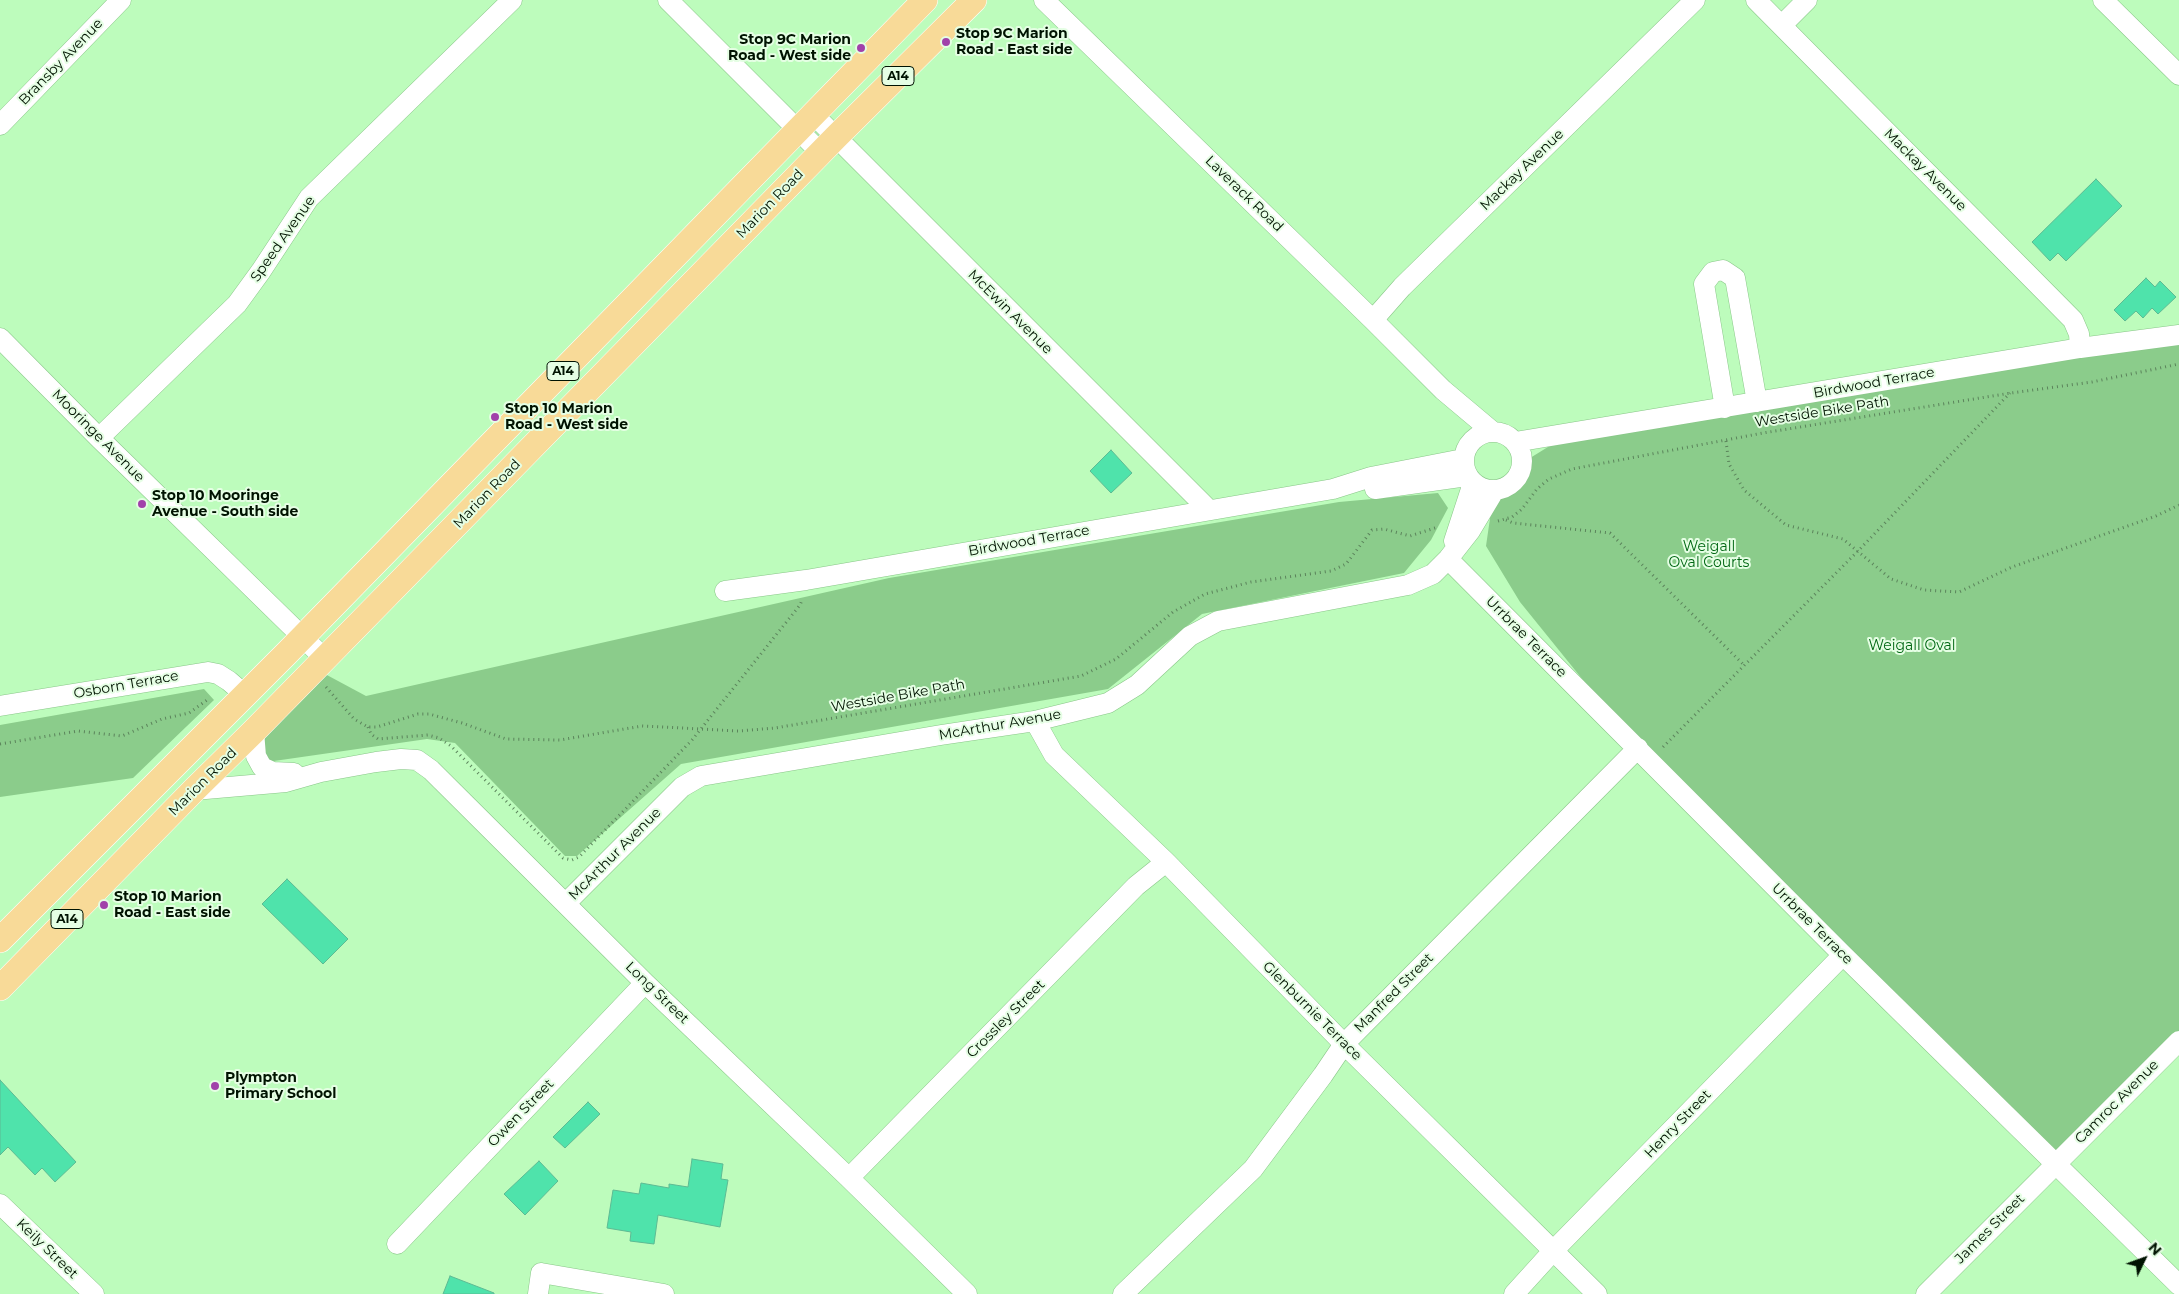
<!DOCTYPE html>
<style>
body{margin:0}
#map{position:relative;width:2179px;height:1294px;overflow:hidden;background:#bdfcbc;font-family:Montserrat,sans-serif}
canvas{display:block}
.north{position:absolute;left:2119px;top:1234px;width:50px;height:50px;-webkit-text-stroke:4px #e5fee4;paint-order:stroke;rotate:48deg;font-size:14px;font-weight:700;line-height:20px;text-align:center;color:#001301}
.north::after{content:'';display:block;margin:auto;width:18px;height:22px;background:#001301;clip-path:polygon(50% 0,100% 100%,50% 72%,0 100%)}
</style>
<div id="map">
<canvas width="2179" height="1294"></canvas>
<div class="north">N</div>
</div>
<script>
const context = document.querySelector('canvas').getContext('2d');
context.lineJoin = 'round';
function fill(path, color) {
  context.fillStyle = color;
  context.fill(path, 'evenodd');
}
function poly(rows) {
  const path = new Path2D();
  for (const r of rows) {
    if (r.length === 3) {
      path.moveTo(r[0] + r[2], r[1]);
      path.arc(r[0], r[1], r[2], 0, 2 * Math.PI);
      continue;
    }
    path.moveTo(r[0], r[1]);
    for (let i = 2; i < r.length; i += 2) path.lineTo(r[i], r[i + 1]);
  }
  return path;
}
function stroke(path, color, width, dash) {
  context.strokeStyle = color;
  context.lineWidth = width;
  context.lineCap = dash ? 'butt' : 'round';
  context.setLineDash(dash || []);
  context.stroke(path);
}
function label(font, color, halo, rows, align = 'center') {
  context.font = font + ' Montserrat,sans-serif';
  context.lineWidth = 4;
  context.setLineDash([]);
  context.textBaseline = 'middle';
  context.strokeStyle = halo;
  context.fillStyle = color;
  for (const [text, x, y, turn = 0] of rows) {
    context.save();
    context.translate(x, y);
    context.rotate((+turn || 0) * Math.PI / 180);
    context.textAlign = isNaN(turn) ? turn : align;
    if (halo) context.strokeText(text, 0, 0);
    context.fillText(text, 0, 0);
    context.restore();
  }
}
fill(poly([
 [2179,334,2179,1041,2055,1164,1638,748,1520,602,1486,546,1494,491,1511,485,1519,476,1522,463,1569,434],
 [1438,493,1448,508,1431,540,1404,573,1202,614,1108,689,681,764,577,856,565,856,455,743,427,739,267,762,263,737,325,674,366,696,889,578,1339,502],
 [204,689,214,700,133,778,0,797,0,725]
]), '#8bcc8b');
const building = poly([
 [2096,179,2122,206,2066,261,2058,253,2050,261,2032,242,2096,179],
 [2146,278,2155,287,2160,281,2176,297,2158,314,2152,308,2143,318,2136,311,2125,321,2114,310,2146,278],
 [1111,450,1132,473,1111,493,1090,471,1111,450],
 [287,879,348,939,323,964,262,904,287,879],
 [0,1080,76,1162,55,1182,42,1168,35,1175,8,1147,0,1155,0,1080],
 [588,1102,600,1114,565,1148,553,1137,588,1102],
 [692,1159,723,1164,721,1179,728,1180,720,1227,658,1215,654,1244,630,1241,631,1232,607,1228,613,1190,639,1194,641,1183,669,1188,669,1184,688,1187,692,1159],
 [539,1161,558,1181,525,1215,504,1194,539,1161],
 [450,1276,494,1293,494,1294,443,1294,450,1276]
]);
fill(building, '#4fe3ab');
stroke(building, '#5dba93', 1);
const minor = poly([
 [668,0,821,153],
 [1044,0,1373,320,1443,390,1493,432],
 [1756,0,2073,320,2079,334,2080,348],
 [2103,0,2179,75],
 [1782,25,1807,0],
 [813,114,1208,509],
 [0,125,121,0],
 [1373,320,1402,287,1695,0],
 [0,338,99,438,325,659],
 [1725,408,1704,284,1713,272,1723,270,1735,278,1757,402],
 [1493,461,29],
 [99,438,237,304,261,271,309,198,512,0],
 [1515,442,2080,348,2179,335],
 [1375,489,1467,476],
 [1454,541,1473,483],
 [1448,559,1843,955,2179,1285],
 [725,591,806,580,1333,489,1371,477,1463,459],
 [0,706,208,672,218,674,229,681,244,694],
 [1035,721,1054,755,1166,862,1344,1044,1597,1294],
 [254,731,256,756,262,767,273,772,294,773],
 [194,790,286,782,321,772,376,762,401,759,417,760,431,770,645,983,849,1178,967,1294],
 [566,903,682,787,701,776,941,735,1035,721,1108,703,1137,685,1190,636,1218,621,1408,585,1433,574,1448,559,1470,531,1494,491],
 [849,1178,1136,886,1166,862],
 [0,1204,94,1294],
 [397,1244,645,983],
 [538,1294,541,1273,664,1294],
 [1123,1294,1253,1169,1323,1075,1344,1044,1638,748],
 [1514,1294,1553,1251,1843,955],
 [1926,1294,2179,1041]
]);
const major = poly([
 [0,940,287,653,925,0],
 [0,988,194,790,254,731,836,137,974,0]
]);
stroke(minor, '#89c688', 21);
stroke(major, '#fff', 26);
stroke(poly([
 [1726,441,1729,464,1744,490,1786,525,1843,539,1891,579,1924,590,1959,592,2012,567,2156,516,2179,505],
 [1506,520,1513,523,1610,533,1744,665],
 [1498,521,1512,517,1522,509,1537,489,1549,479,1572,469,1763,433,2011,393,2092,382,2179,364],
 [326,687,354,719,368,727,377,727,418,714,429,714,462,723,506,739,560,740,642,726,739,731,775,728,1081,676,1116,659,1173,612,1205,594,1251,582,1331,571,1346,564,1372,530,1384,529,1410,536,1438,527],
 [368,727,371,734,378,739,428,735,439,738,451,746,563,858,572,860,579,857,692,740,800,605,802,600],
 [0,744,78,731,122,736,162,719,189,713,207,700],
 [1663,747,1857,552,2010,393]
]), '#5b835b', 3, [1, 4]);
stroke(minor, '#fff', 20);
stroke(major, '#f8da98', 25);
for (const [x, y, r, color] of [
 [946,42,5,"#a141aa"],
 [861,48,5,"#a141aa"],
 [495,417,5,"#a141aa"],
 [142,504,5,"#a141aa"],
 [104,905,5,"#a141aa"],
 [215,1086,5,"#a141aa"]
]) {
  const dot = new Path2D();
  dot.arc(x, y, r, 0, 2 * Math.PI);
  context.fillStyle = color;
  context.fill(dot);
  stroke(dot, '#e5fee4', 2);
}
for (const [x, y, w] of [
 [898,76,32],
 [563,371,32],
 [67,919,32]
]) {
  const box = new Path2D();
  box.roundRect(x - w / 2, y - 9.5, w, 19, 4);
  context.fillStyle = '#e5fee4';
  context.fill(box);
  stroke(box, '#001301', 1);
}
label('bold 12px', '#001301', null, [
 ["A14",898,76],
 ["A14",563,371],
 ["A14",67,919]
]);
label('bold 14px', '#001301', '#e5fee4', [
 ["Stop 9C Marion",956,34],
 ["Road - East side",956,50],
 ["Stop 9C Marion",851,40,"right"],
 ["Road - West side",851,56,"right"],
 ["Stop 10 Marion",505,409],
 ["Road - West side",505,425],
 ["Stop 10 Mooringe",152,496],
 ["Avenue - South side",152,512],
 ["Stop 10 Marion",114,897],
 ["Road - East side",114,913],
 ["Plympton",225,1078],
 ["Primary School",225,1094]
], 'left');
label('14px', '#001301', '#e5fee4', [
 ["Bransby Avenue",61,62,-46],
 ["Mackay Avenue",1522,170,-44],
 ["Mackay Avenue",1925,170,45],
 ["Laverack Road",1244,194,44],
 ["Marion Road",770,204,-46],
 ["Speed Avenue",283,239,-55],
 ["McEwin Avenue",1010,312,45],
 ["Birdwood Terrace",1874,383,-10],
 ["Westside Bike Path",1822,412,-9],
 ["Mooringe Avenue",98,436,45],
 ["Marion Road",487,494,-46],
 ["Birdwood Terrace",1029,541,-10],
 ["Urrbrae Terrace",1526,637,45],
 ["Osborn Terrace",126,685,-10],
 ["Westside Bike Path",898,696,-10],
 ["McArthur Avenue",1000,725,-10],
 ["Marion Road",203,782,-45],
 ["McArthur Avenue",615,854,-45],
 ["Urrbrae Terrace",1812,924,45],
 ["Long Street",657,993,44],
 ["Manfred Street",1394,993,-45],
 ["Glenburnie Terrace",1312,1011,45],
 ["Crossley Street",1006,1019,-45],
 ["Camroc Avenue",2117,1102,-45],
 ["Owen Street",521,1113,-46],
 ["Henry Street",1678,1124,-46],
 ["James Street",1990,1229,-45],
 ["Keily Street",47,1249,44]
]);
label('14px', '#016713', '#e5fee4', [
 ["Weigall",1709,547],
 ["Oval Courts",1709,563],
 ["Weigall Oval",1912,646]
]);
</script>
